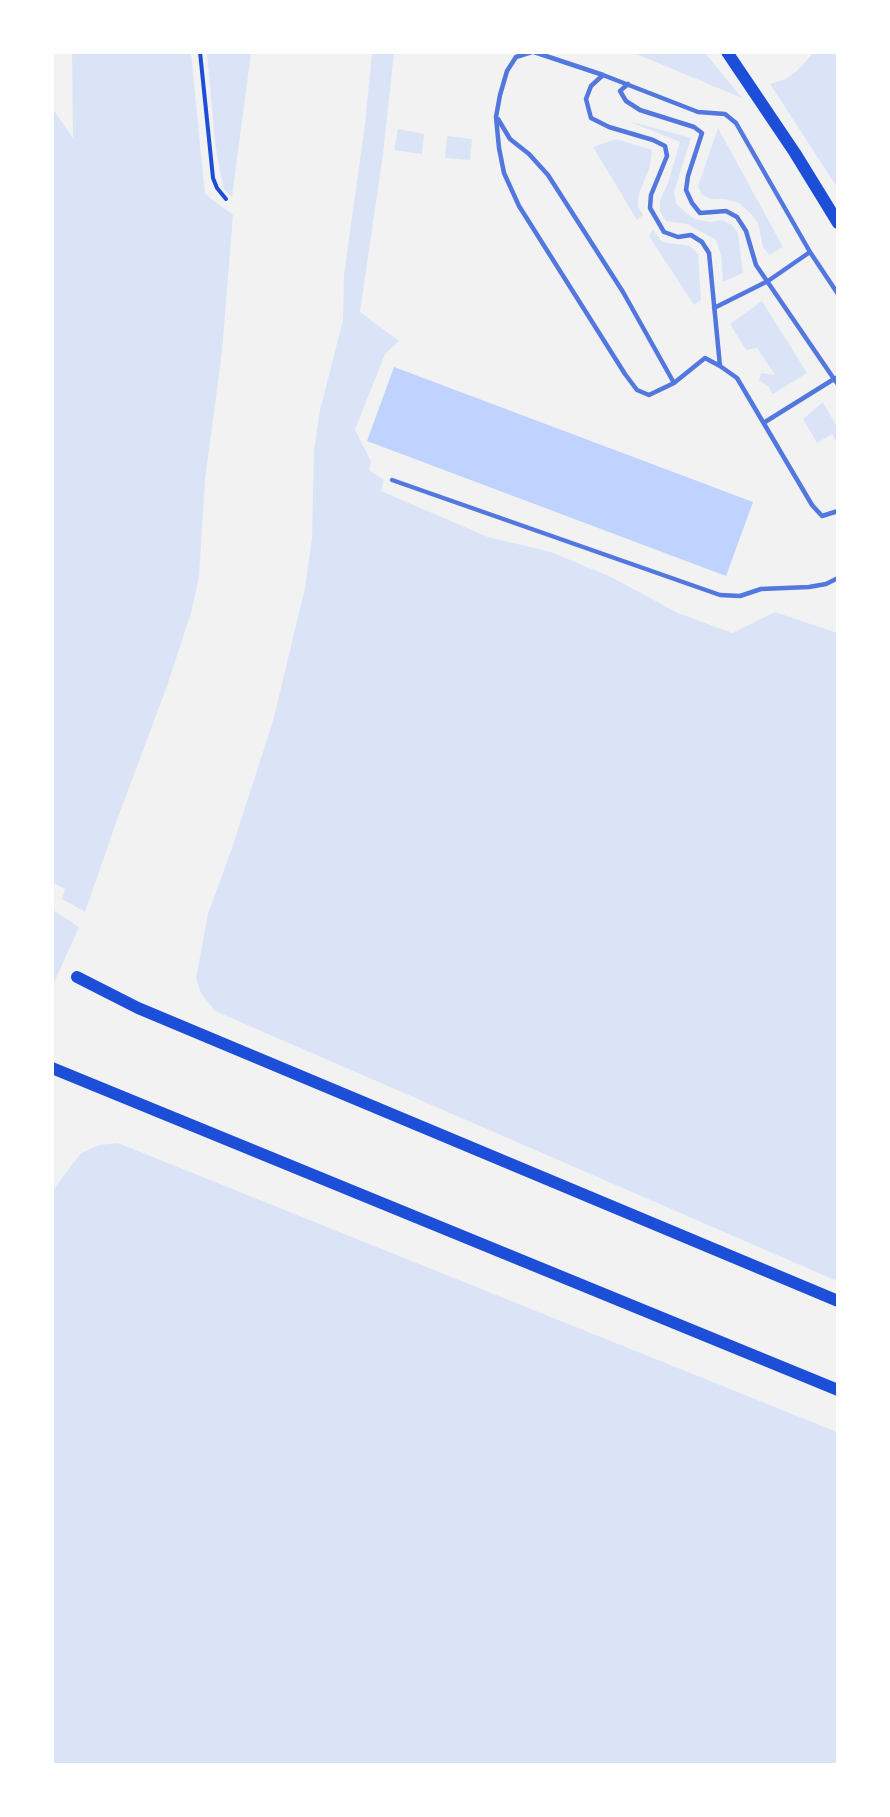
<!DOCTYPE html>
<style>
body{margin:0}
#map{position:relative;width:890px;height:1817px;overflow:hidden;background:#f2f2f2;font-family:"Open Sans",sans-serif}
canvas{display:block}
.frame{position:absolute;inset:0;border:54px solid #fff;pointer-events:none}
</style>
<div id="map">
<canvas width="890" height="1817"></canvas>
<div class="frame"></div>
</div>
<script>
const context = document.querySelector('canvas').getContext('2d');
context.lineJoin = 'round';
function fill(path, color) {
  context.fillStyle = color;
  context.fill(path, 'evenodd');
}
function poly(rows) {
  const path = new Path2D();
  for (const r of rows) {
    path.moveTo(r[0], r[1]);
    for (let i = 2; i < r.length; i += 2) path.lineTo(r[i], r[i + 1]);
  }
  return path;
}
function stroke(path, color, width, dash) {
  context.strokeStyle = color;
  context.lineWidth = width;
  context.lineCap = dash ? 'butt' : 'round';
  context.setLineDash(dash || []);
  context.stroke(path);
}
fill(poly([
 [72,53,191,53,205,194,233,215,222,352,205,480,199,577,191,613,167,686,117,820,85,912,62,899,65,889,52,882,52,108,73,138],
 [207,53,251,53,232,197,224,189,220,172,215,142],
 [372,53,394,53,383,154,360,312,399,341,385,354,355,430,371,461,369,470,384,480,381,491,488,537,551,552,611,577,678,613,732,633,775,612,837,633,837,1281,215,1011,201,993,196,978,208,914,232,848,273,721,305,588,312,538,314,450,320,410,343,320,344,275,365,124],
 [634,53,705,53,742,98],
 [813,53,837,53,837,187,770,84,786,79,798,70],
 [628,121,691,138,674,192,676,203,686,213,695,219,710,222,722,220,732,225,738,233,743,273,723,282,721,255,716,240,687,224,666,221,660,211,660,200,668,183,680,142],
 [718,128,783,247,769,255,763,247,758,223,750,213,739,203,725,199,711,199,702,195,698,186],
 [398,129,424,134,422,154,394,150],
 [447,136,472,139,470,160,445,158],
 [616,139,652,150,650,166,639,194,638,207,643,215,637,220,593,147],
 [653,230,662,242,690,246,698,254,701,300,694,305,649,236],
 [762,301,807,373,773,394,768,386,759,380,761,373,775,375,757,348,746,350,730,324],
 [823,402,837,427,837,443,832,434,817,443,803,419],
 [53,910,79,927,53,985],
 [118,1143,837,1432,837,1764,53,1764,53,1190,81,1153,99,1145]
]), '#dbe4f7');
fill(poly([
 [394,367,753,502,726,576,367,441]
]), '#bfd3fe');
stroke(poly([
 [200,52,213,178,217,188,226,199]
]), '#1d4ed8', 4);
stroke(poly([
 [532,52,516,57,507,71,500,95,496,117,499,148,504,173,519,206,625,374,637,390,649,395,674,383,705,358,720,366,737,378,812,505,822,516,838,511],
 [534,52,603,75,698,112,725,114,736,123,810,252,838,294],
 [603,75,591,86,586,99,591,118,609,127,653,140,665,146,667,156,651,195,650,208,664,232,678,237,691,235,702,242,709,253,720,366],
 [628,84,620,91,626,101,640,110,694,127,702,133,688,176,686,190,692,203,700,213,726,211,737,217,746,231,756,265,834,379,765,422],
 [498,119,510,139,529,154,548,175,623,292,674,383],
 [714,308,768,281,810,252],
 [838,377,834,379,838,384],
 [392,480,720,595,740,596,761,589,809,587,826,584,838,578]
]), '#5277de', 4.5);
stroke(poly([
 [727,52,795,153,838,223],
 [77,977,138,1008,838,1301],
 [52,1068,838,1390]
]), '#1d4ed8', 12);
</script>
